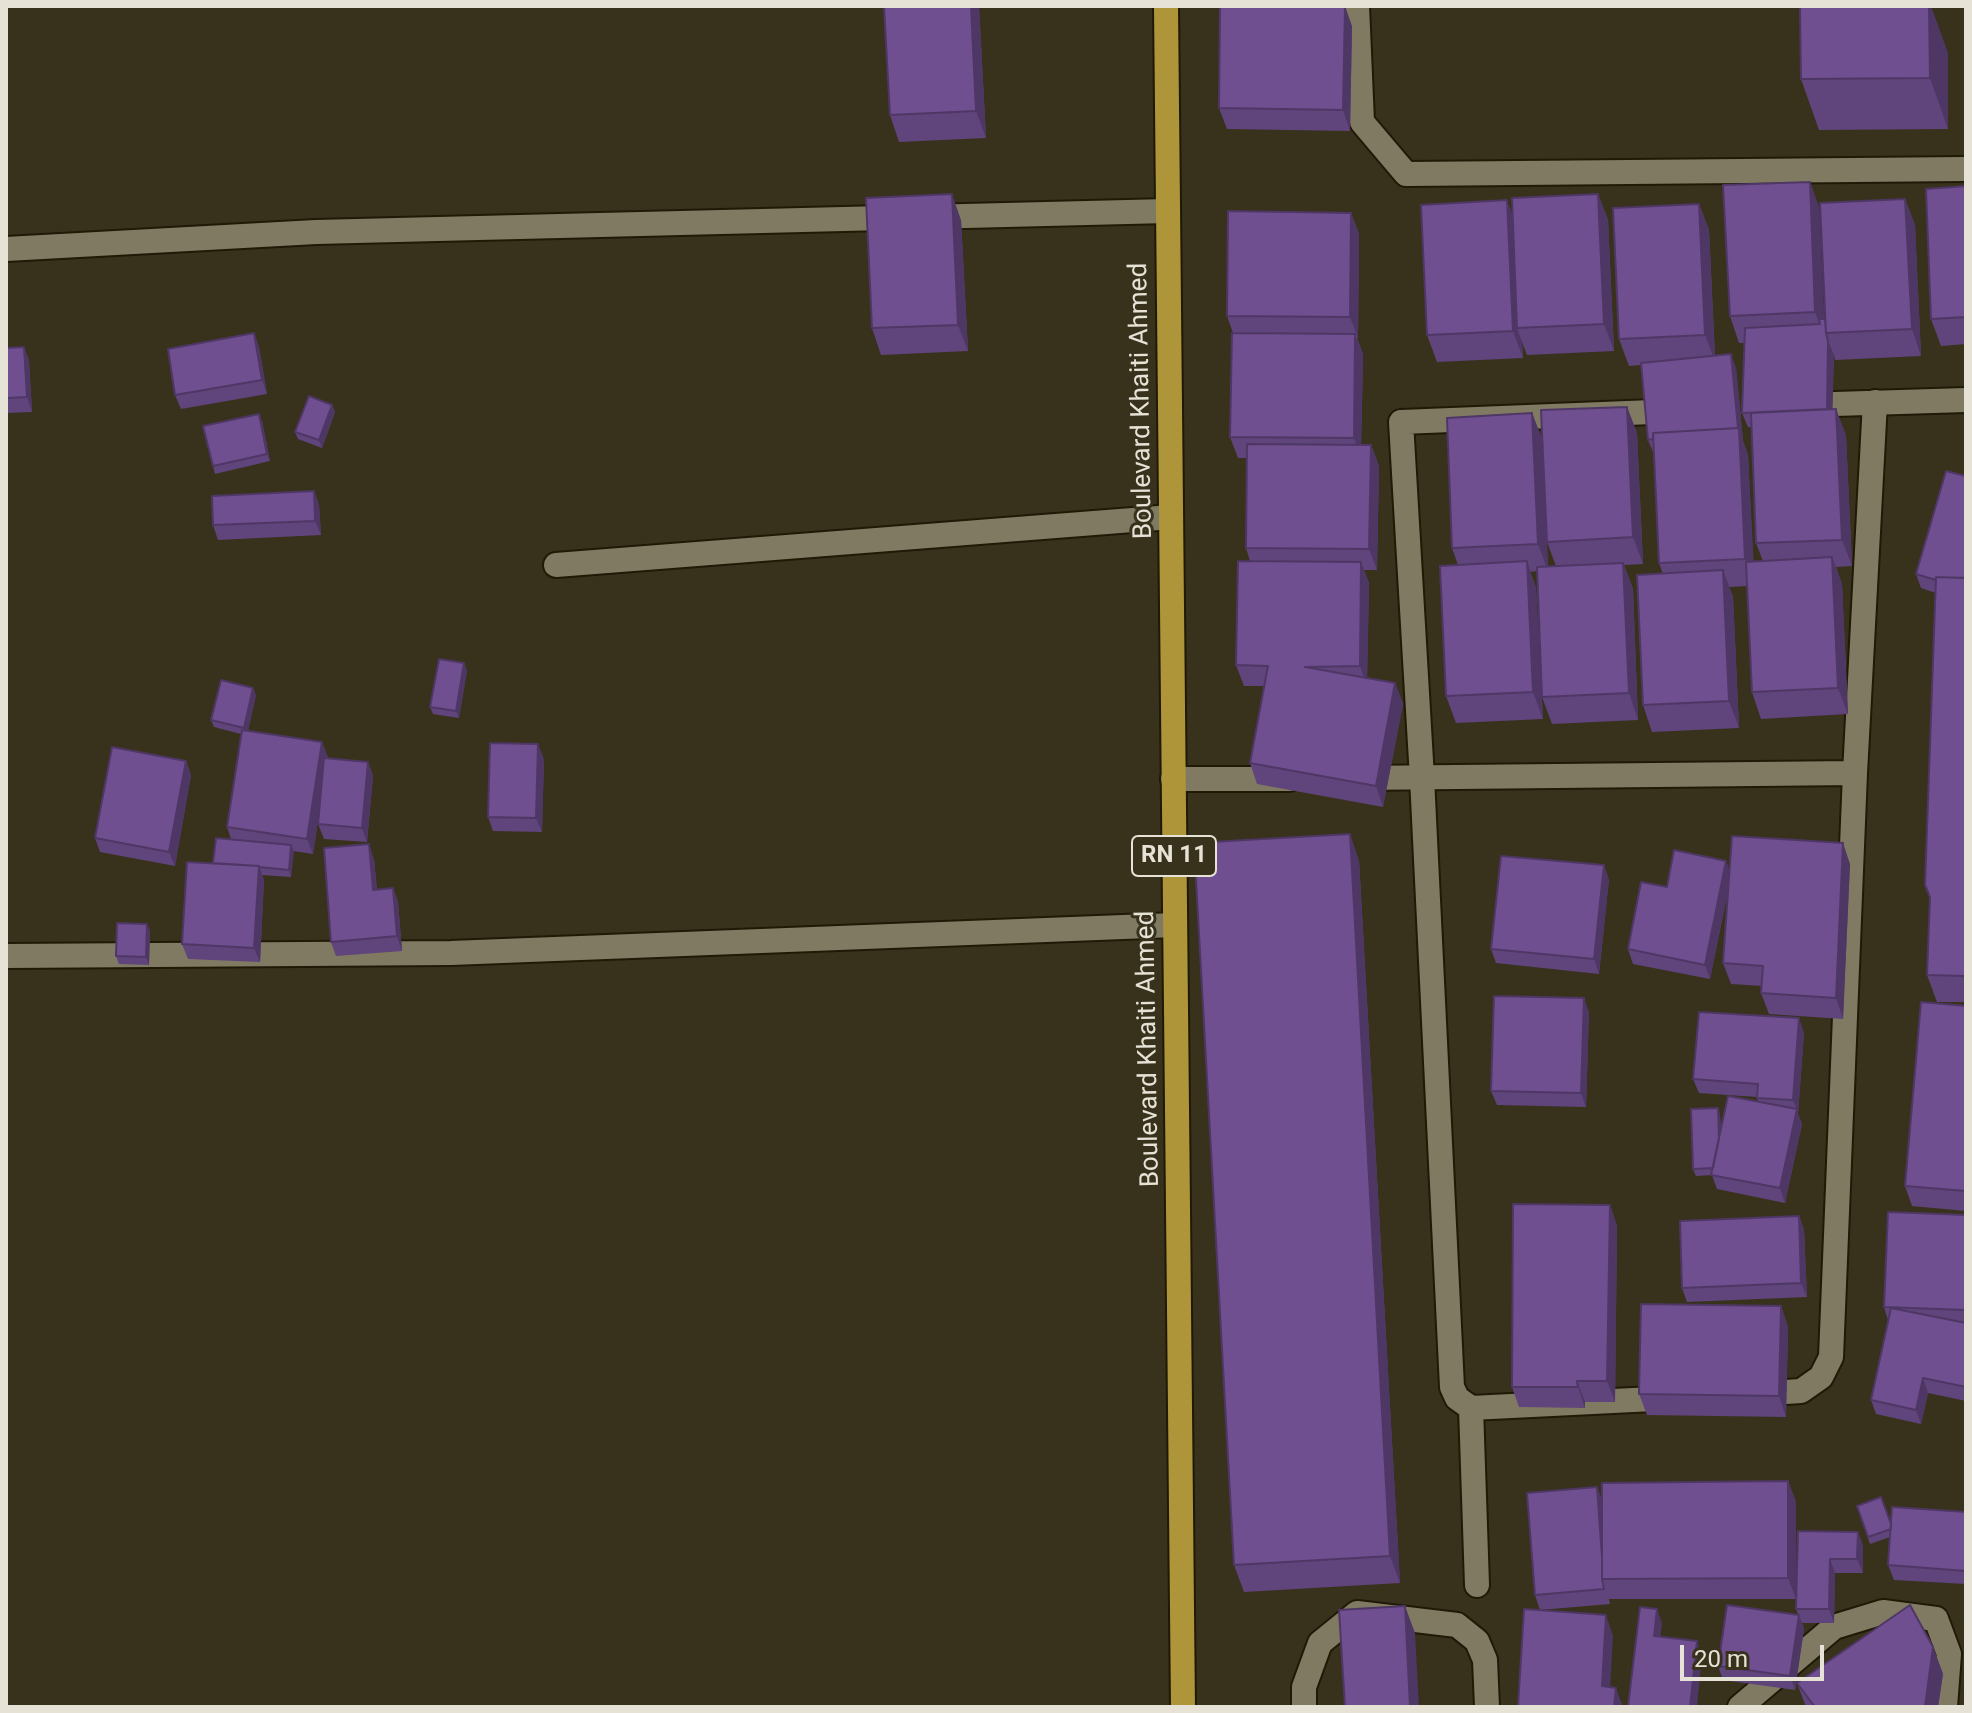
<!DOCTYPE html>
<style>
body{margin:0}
#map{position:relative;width:1972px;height:1713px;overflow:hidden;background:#38321d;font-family:Roboto,sans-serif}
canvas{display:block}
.frame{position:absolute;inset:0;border:8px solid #e6e2d6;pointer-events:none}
.scale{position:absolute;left:1680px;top:1645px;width:144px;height:36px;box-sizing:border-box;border:4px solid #e6e2d6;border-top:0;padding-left:10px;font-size:24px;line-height:28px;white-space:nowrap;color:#e6e2d6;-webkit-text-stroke:6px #38321d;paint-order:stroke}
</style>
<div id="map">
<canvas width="1972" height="1713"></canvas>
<div class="frame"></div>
<div class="scale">20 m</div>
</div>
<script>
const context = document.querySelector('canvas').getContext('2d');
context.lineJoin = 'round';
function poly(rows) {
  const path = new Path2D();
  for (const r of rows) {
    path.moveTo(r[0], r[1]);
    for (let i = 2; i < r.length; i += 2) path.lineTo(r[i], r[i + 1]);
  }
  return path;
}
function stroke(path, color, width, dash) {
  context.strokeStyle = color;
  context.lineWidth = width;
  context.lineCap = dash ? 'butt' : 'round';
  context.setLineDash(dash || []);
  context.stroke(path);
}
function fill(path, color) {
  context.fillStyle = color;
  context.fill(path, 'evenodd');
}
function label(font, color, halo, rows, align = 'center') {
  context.font = font + ' Roboto,sans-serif';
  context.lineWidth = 6;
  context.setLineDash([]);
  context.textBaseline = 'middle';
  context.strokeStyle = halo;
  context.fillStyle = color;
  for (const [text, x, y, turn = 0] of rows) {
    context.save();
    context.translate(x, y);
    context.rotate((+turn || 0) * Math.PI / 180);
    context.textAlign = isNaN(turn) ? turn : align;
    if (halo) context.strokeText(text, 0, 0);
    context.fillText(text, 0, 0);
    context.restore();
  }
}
const minor = poly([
 [1357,6,1362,122,1406,174,1966,169],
 [6,249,316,232,1168,211],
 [1802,405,1966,400],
 [556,565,1171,517],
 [1357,778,1855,773],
 [1173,779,1289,779],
 [6,956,451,953,1175,925],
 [1754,1394,1801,1391,1821,1377,1831,1357,1855,773,1875,402],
 [1674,1398,1471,1408,1457,1398,1452,1387,1422,778,1401,422,1678,411],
 [1471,1408,1477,1585],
 [1304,1707,1304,1687,1320,1643,1357,1613,1457,1625,1477,1641,1485,1660,1487,1707],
 [1740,1707,1834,1627,1883,1612,1936,1619,1949,1654,1945,1707]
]);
const highway = poly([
 [1166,6,1183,1707]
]);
stroke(minor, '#1f1906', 28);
stroke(highway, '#1f1906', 28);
stroke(minor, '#817a63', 24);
stroke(highway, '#af953a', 24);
fill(poly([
 [884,6,979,6,986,138,899,142,890,115],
 [1352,26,1350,131,1227,129,1219,108],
 [1948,53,1948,129,1819,130,1801,79],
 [1810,182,1819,208,1824,319,1905,199,1915,225,1921,356,1835,360,1834,355,1832,409,1836,409,1846,436,1852,566,1836,567,1842,584,1848,714,1761,719,1752,692,1747,586,1729,587,1733,597,1739,728,1652,732,1643,705,1663,574,1659,563,1654,454,1648,440,1641,365,1629,366,1619,339,1699,204,1709,230,1715,355,1736,368,1743,441,1748,455,1753,561,1763,561,1756,543,1751,427,1748,427,1742,413,1745,343,1739,343,1730,316],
 [1966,186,1966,344,1941,346,1931,319],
 [1598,194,1608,220,1614,351,1527,355,1522,342,1523,358,1437,362,1427,335,1512,215],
 [1351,213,1359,234,1358,338,1357,338,1363,354,1361,445,1371,445,1379,466,1377,570,1364,570,1369,583,1367,678,1395,683,1403,704,1383,807,1257,784,1250,763,1264,686,1244,686,1236,665,1250,561,1246,548,1247,458,1238,458,1230,437,1233,333,1227,316],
 [961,220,968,351,881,355,872,328],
 [254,333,259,347,267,394,181,409,175,395],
 [24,347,29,361,32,412,6,413,6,348],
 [332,405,335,412,322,448,298,439,295,432],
 [1627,407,1637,433,1643,564,1624,565,1633,589,1638,720,1552,724,1542,697,1537,571,1530,572,1536,588,1543,719,1456,723,1446,696,1458,565,1452,548,1532,413,1542,439,1548,566,1556,566,1547,542],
 [262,421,270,461,215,474,213,466],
 [1966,476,1966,1002,1937,1002,1927,975,1930,898,1936,593,1921,588,1916,574],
 [314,491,319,505,321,535,218,540,213,525],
 [467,670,459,718,433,714,430,707],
 [256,695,248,731,328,757,327,758,368,762,373,776,367,842,324,839,318,824,320,806,313,854,293,851,291,877,262,875,264,880,260,962,188,959,182,944,213,863,231,839,227,827,241,734,214,727,211,720],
 [544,759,542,832,493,831,488,817],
 [186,761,191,775,175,866,100,852,95,838],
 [374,859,377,890,393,888,398,902,402,951,336,956,331,942],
 [1359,860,1400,1583,1244,1592,1234,1565],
 [1726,861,1729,870,1850,864,1843,1019,1769,1014,1761,993,1762,986,1731,984,1723,963,1728,891,1710,979,1633,964,1628,949,1667,887],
 [1609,879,1599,974,1496,963,1491,949],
 [147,924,150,931,149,965,119,964,116,956],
 [1966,1006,1966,1211,1912,1206,1905,1186],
 [1589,1012,1586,1107,1497,1105,1491,1091],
 [1804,1033,1798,1114,1802,1124,1785,1203,1717,1189,1712,1175,1696,1176,1693,1169,1718,1108,1720,1116,1721,1130,1758,1102,1757,1097,1699,1093,1693,1079],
 [1610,1205,1617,1226,1615,1402,1585,1402,1585,1408,1519,1407,1512,1387],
 [1966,1215,1966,1401,1928,1393,1921,1424,1876,1414,1871,1400,1888,1320,1884,1307],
 [1799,1216,1804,1230,1807,1297,1687,1302,1682,1288],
 [1781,1306,1788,1327,1786,1417,1647,1415,1639,1394],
 [1788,1481,1796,1502,1796,1599,1609,1599,1610,1604,1540,1610,1535,1595,1597,1487,1602,1501],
 [1857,1506,1891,1524,1966,1512,1966,1584,1894,1580,1888,1565,1890,1537,1870,1544],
 [1798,1531,1858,1532,1863,1546,1863,1573,1835,1573,1834,1623,1802,1623,1804,1629,1795,1690,1723,1680,1718,1666,1798,1614,1796,1609],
 [1933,1647,1943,1674,1938,1707,1806,1707,1797,1683]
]), '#60447c');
fill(poly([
 [971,6,979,6,986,138,976,111],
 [1345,6,1352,26,1350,131,1343,110],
 [1929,6,1931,6,1948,53,1948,129,1930,78],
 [1810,182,1819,208,1825,339,1815,312],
 [952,194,961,220,968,351,958,325],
 [1598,194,1608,220,1614,351,1604,324],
 [1905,199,1915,225,1921,356,1912,329],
 [1507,200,1517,227,1517,328,1522,342,1523,358,1513,331],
 [1699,204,1709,230,1715,361,1705,335],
 [1351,213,1359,234,1358,338,1350,317],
 [254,333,259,347,267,394,262,380],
 [1355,334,1363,354,1361,459,1354,438],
 [1828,341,1834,355,1832,429,1826,415],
 [24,347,29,361,32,412,27,397],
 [1731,354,1736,368,1743,441,1748,455,1755,586,1745,559],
 [332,405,335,412,322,448,319,440],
 [1627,407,1637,433,1643,564,1633,537],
 [1836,409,1846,436,1852,566,1842,540],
 [1532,413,1542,439,1548,571,1538,544],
 [259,414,262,421,270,461,267,454],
 [1371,445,1379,466,1377,570,1369,549],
 [314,491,319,505,321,535,315,521],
 [1832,557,1842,584,1848,714,1838,688],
 [1527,561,1536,588,1543,719,1533,692],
 [1361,562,1369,583,1367,687,1360,666],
 [1623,563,1633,589,1638,720,1629,693],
 [1723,570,1733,597,1739,728,1729,701],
 [464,663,467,670,459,718,456,711],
 [1395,683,1403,704,1383,807,1376,786],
 [253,688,256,695,247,735,244,728],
 [322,742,328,757,313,854,307,839],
 [538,744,544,759,542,832,536,818],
 [186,761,191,775,175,866,169,852],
 [368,762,373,776,367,842,362,828],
 [1350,834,1359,860,1400,1583,1390,1556],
 [1843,843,1850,864,1843,1019,1836,998],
 [369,844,374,859,378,904,373,890],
 [291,845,294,852,291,877,289,870],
 [1726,861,1731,875,1710,979,1705,965],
 [1604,865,1609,879,1599,974,1594,959],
 [259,866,264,880,260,962,254,948],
 [393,888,398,902,402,951,397,936],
 [147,924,150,931,149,965,146,957],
 [1584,998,1589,1012,1586,1107,1581,1093],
 [1799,1018,1804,1033,1798,1114,1802,1124,1785,1203,1780,1188,1797,1110,1793,1100],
 [1718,1108,1720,1116,1722,1162,1720,1175],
 [1610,1205,1617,1226,1615,1402,1607,1381],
 [1799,1216,1804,1230,1807,1297,1801,1283],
 [1781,1306,1788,1327,1786,1417,1779,1396],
 [1923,1378,1928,1393,1921,1424,1916,1410],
 [1577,1381,1585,1402,1585,1408,1578,1387],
 [1788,1481,1796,1502,1796,1599,1788,1578],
 [1597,1487,1602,1501,1604,1579],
 [1858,1532,1863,1546,1863,1573,1857,1559],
 [1830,1559,1835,1573,1834,1623,1829,1609],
 [1405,1606,1415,1633,1419,1707,1410,1707],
 [1657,1609,1662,1623,1659,1651,1654,1636],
 [1606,1615,1613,1636,1609,1707,1602,1686],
 [1799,1615,1804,1629,1795,1690,1790,1676],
 [1697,1641,1702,1656,1697,1707,1690,1707],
 [1933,1647,1943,1674,1938,1707,1925,1707],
 [1616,1688,1623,1707,1614,1707]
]), '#4e3765');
const building = poly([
 [884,6,971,6,976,111,890,115,884,6],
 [1220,6,1345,6,1343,110,1219,108,1220,6],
 [1800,6,1929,6,1930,78,1801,79,1800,6],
 [1810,182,1815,312,1730,316,1723,185,1810,182],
 [1966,186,1966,317,1931,319,1926,189,1966,186],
 [952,194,958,325,872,328,866,198,952,194],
 [1598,194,1604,324,1517,328,1512,198,1598,194],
 [1905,199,1912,329,1826,333,1820,203,1905,199],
 [1507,200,1513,331,1427,335,1421,205,1507,200],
 [1699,204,1705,335,1619,339,1613,208,1699,204],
 [1228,211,1351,213,1350,317,1227,316,1228,211],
 [1819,319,1825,319,1826,333,1828,341,1827,409,1742,413,1745,328,1820,324,1819,319],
 [254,333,262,380,175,395,168,349,254,333],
 [1232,333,1355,334,1354,438,1230,437,1232,333],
 [24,347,27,397,6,398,6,348,24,347],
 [1731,354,1738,428,1653,433,1653,439,1648,440,1641,363,1731,354],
 [309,396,332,405,319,440,295,432,309,396],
 [1627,407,1633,537,1547,542,1541,410,1627,407],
 [1836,409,1842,540,1756,543,1751,413,1836,409],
 [1532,413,1538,544,1452,548,1447,418,1532,413],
 [259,414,267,454,213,466,203,426,259,414],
 [1739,428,1745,559,1659,563,1653,433,1739,428],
 [1247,444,1371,445,1369,549,1246,548,1247,444],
 [1946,471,1966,476,1966,578,1936,577,1936,580,1916,574,1946,471],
 [314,491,315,521,213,525,212,496,314,491],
 [1832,557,1838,688,1752,692,1746,562,1832,557],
 [1238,561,1361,562,1360,666,1305,667,1395,683,1376,786,1250,763,1268,666,1236,665,1238,561],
 [1527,561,1533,692,1446,696,1440,566,1527,561],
 [1623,563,1629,693,1542,697,1537,567,1623,563],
 [1723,570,1729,701,1643,705,1637,575,1723,570],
 [1936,577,1966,578,1966,980,1964,976,1927,975,1930,897,1925,885,1936,577],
 [439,659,464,663,456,711,430,707,439,659],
 [221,680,253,688,244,728,211,720,221,680],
 [242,730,322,742,307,839,227,827,242,730],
 [490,743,538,744,536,818,488,817,490,743],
 [112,747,186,761,169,852,95,838,112,747],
 [324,758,368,762,362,828,318,824,324,758],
 [1350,834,1390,1556,1234,1565,1194,843,1350,834],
 [1732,836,1843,843,1836,998,1761,993,1763,966,1723,963,1732,836],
 [216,838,291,845,289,870,259,867,259,866,213,863,216,838],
 [369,844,373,890,393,888,397,936,331,942,324,848,369,844],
 [1674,850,1726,861,1705,965,1628,949,1641,882,1667,887,1674,850],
 [1501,856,1604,865,1594,959,1491,949,1501,856],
 [187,862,259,866,254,948,182,944,187,862],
 [117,923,147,924,146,957,116,956,117,923],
 [1494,996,1584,998,1581,1093,1491,1091,1494,996],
 [1921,1002,1966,1006,1966,1191,1905,1186,1921,1002],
 [1699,1012,1799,1018,1793,1100,1757,1098,1758,1084,1693,1079,1699,1012],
 [1728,1096,1797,1109,1780,1188,1711,1175,1728,1096],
 [1718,1108,1719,1139,1713,1168,1693,1169,1691,1109,1718,1108],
 [1513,1204,1610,1205,1607,1381,1577,1381,1578,1387,1512,1387,1513,1204],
 [1888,1212,1966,1215,1966,1310,1884,1307,1888,1212],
 [1799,1216,1801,1283,1682,1288,1680,1221,1799,1216],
 [1641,1304,1781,1306,1779,1396,1639,1394,1641,1304],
 [1891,1308,1966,1323,1966,1387,1923,1378,1916,1410,1871,1400,1891,1308],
 [1788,1481,1788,1578,1602,1579,1602,1483,1788,1481],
 [1597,1487,1602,1557,1602,1579,1604,1589,1535,1595,1527,1493,1597,1487],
 [1881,1497,1891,1524,1891,1529,1868,1537,1857,1506,1881,1497],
 [1892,1507,1966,1512,1966,1571,1888,1565,1892,1507],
 [1798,1531,1858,1532,1857,1559,1830,1559,1829,1609,1796,1609,1798,1531],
 [1727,1605,1799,1615,1790,1676,1718,1666,1727,1605],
 [1910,1605,1933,1647,1925,1707,1815,1707,1797,1683,1910,1605],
 [1405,1606,1410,1707,1345,1707,1339,1610,1405,1606],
 [1640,1607,1657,1609,1654,1636,1697,1641,1690,1707,1628,1707,1640,1607],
 [1524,1609,1606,1615,1602,1686,1616,1688,1614,1707,1518,1707,1524,1609]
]);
fill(building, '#704f90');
stroke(building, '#4e3765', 2);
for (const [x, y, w] of [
 [1174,856,84]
]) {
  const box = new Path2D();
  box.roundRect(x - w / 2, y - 20, w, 40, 6);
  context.fillStyle = '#38321d';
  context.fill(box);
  stroke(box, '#e6e2d6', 2);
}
label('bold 24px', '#e6e2d6', null, [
 ["RN 11",1174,856]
]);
label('26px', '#e6e2d6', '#38321d', [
 ["Boulevard Khaiti Ahmed",1142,401,-91],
 ["Boulevard Khaiti Ahmed",1149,1049,-91]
]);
</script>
